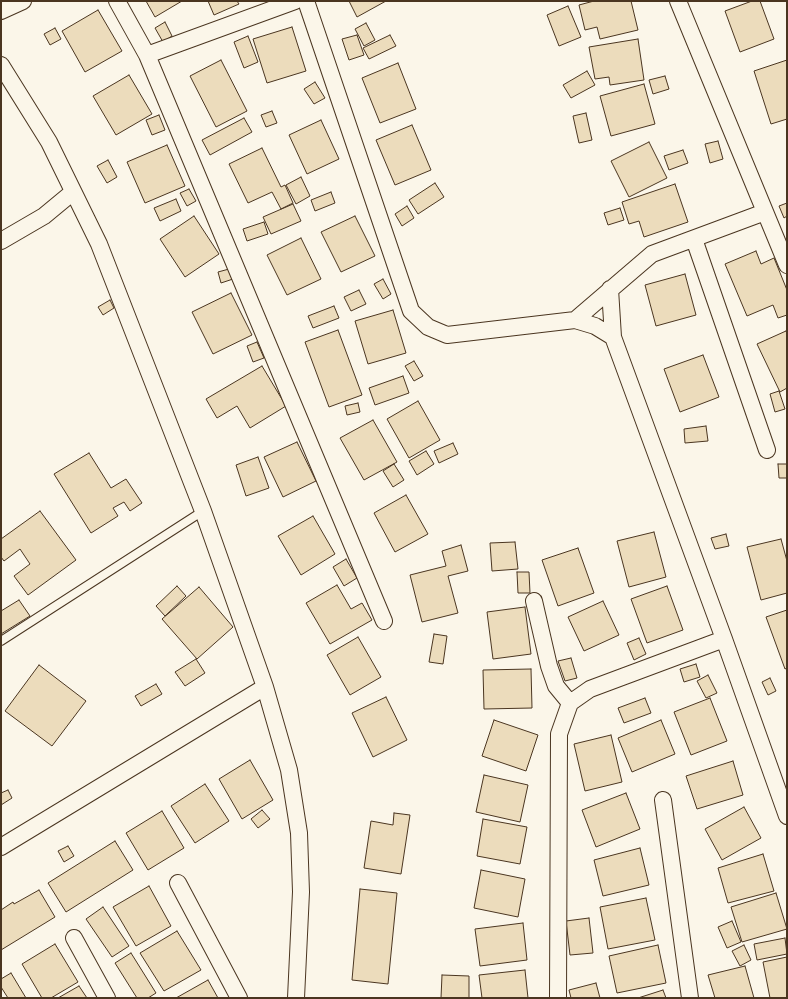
<!DOCTYPE html>
<style>
body{margin:0}
#map{position:relative;width:788px;height:999px;overflow:hidden;background:#fbf6e9;font-family:"Roboto Condensed",sans-serif}
canvas{display:block}
.frame{position:absolute;inset:0;border:2px solid #4a3520;pointer-events:none}
</style>
<div id="map">
<canvas width="788" height="999"></canvas>
<div class="frame"></div>
</div>
<script>
const context = document.querySelector('canvas').getContext('2d');
context.lineJoin = 'round';
function fill(path, color) {
  context.fillStyle = color;
  context.fill(path, 'evenodd');
}
function poly(rows) {
  const path = new Path2D();
  for (const r of rows) {
    path.moveTo(r[0], r[1]);
    for (let i = 2; i < r.length; i += 2) path.lineTo(r[i], r[i + 1]);
  }
  return path;
}
function stroke(path, color, width, dash) {
  context.strokeStyle = color;
  context.lineWidth = width;
  context.lineCap = dash ? 'butt' : 'round';
  context.setLineDash(dash || []);
  context.stroke(path);
}
const building = poly([
 [146,1,182,1,155,17,146,1],
 [208,1,237,1,239,4,214,15,208,1],
 [349,1,386,1,357,17,349,1],
 [594,1,631,1,638,30,600,39,597,27,585,30,579,5,594,1],
 [752,1,760,1,774,39,740,52,725,11,752,1],
 [568,6,581,37,559,46,547,15,568,6],
 [98,10,122,51,85,72,62,31,98,10],
 [165,22,172,36,163,42,155,28,165,22],
 [366,23,375,40,364,46,355,29,366,23],
 [292,27,306,71,267,83,253,39,292,27],
 [55,28,61,39,50,45,44,34,55,28],
 [357,35,364,55,349,60,342,39,357,35],
 [390,35,396,46,369,59,363,48,390,35],
 [248,36,258,62,244,68,234,42,248,36],
 [638,39,644,80,610,85,609,77,595,79,589,47,638,39],
 [221,60,247,111,216,127,190,76,221,60],
 [787,60,787,119,771,124,754,71,787,60],
 [398,63,416,109,380,123,362,78,398,63],
 [587,71,595,85,571,98,563,85,587,71],
 [129,75,152,114,116,135,93,96,129,75],
 [665,76,669,89,653,94,649,80,665,76],
 [315,82,325,98,314,104,304,89,315,82],
 [644,84,655,124,611,136,600,96,644,84],
 [272,111,277,123,266,127,261,115,272,111],
 [586,113,592,140,579,143,573,116,586,113],
 [159,115,165,130,152,135,146,120,159,115],
 [244,118,252,132,210,155,202,140,244,118],
 [321,120,339,159,307,174,289,135,321,120],
 [412,125,431,170,395,185,376,140,412,125],
 [718,141,723,159,710,163,705,144,718,141],
 [649,142,667,178,629,197,611,161,649,142],
 [167,145,185,186,145,203,127,162,167,145],
 [262,148,281,187,285,185,293,203,281,209,272,192,248,203,229,164,262,148],
 [683,150,688,163,669,170,664,156,683,150],
 [108,160,117,177,107,183,97,166,108,160],
 [301,177,310,196,296,204,286,185,301,177],
 [435,183,444,197,418,214,409,200,435,183],
 [675,184,688,222,644,237,639,221,629,224,622,202,675,184],
 [189,189,196,201,187,206,180,193,189,189],
 [331,192,335,203,315,211,311,200,331,192],
 [176,199,181,211,160,221,154,208,176,199],
 [787,203,787,216,784,218,779,206,787,203],
 [293,204,301,221,271,234,263,217,293,204],
 [407,206,414,218,402,226,395,214,407,206],
 [620,208,624,220,608,225,604,213,620,208],
 [194,216,219,254,185,277,160,239,194,216],
 [355,216,375,256,341,272,321,232,355,216],
 [264,222,268,234,247,241,243,229,264,222],
 [301,238,321,279,287,295,267,255,301,238],
 [756,251,761,264,774,258,787,290,787,315,778,318,773,305,747,316,725,264,756,251],
 [229,269,233,279,221,283,218,272,229,269],
 [685,274,696,315,656,326,645,285,685,274],
 [383,279,391,294,383,299,374,284,383,279],
 [359,290,366,304,351,311,344,297,359,290],
 [231,293,252,335,213,354,192,312,231,293],
 [110,300,114,308,103,315,98,307,110,300],
 [334,306,339,318,313,328,308,316,334,306],
 [393,310,406,353,368,364,355,321,393,310],
 [338,330,362,395,329,407,305,342,338,330],
 [786,331,787,334,787,388,780,392,757,344,786,331],
 [257,342,264,358,253,362,247,346,257,342],
 [703,355,719,397,680,412,664,369,703,355],
 [414,361,423,376,414,381,405,366,414,361],
 [262,366,286,406,250,428,237,406,217,418,206,399,262,366],
 [403,376,409,393,375,405,369,388,403,376],
 [779,391,785,409,775,412,770,394,779,391],
 [418,401,440,440,409,458,387,419,418,401],
 [358,403,360,412,347,415,345,406,358,403],
 [373,420,397,462,364,480,340,438,373,420],
 [706,426,708,441,685,443,684,429,706,426],
 [297,442,316,481,283,497,264,457,297,442],
 [453,443,458,454,439,463,434,451,453,443],
 [426,451,434,464,417,475,409,461,426,451],
 [89,453,111,488,126,479,142,503,130,511,124,502,113,508,118,516,91,533,54,474,89,453],
 [258,457,269,488,246,496,236,465,258,457],
 [394,464,404,480,393,487,383,471,394,464],
 [778,464,787,464,787,478,779,478,778,464],
 [406,495,428,534,395,552,374,513,406,495],
 [40,511,76,560,28,595,14,576,30,564,20,549,4,561,1,557,1,539,40,511],
 [313,516,335,554,301,575,278,536,313,516],
 [654,532,666,577,629,587,617,541,654,532],
 [726,534,729,546,715,549,711,538,726,534],
 [781,539,787,561,787,593,761,600,747,547,781,539],
 [515,542,518,569,492,571,490,543,515,542],
 [461,545,468,571,448,576,458,613,422,622,410,575,446,566,442,551,461,545],
 [578,548,594,593,558,606,542,560,578,548],
 [346,559,357,578,344,586,333,567,346,559],
 [517,572,529,572,530,593,518,593,517,572],
 [337,585,351,609,362,603,372,620,330,644,306,603,337,585],
 [177,586,186,596,165,616,156,606,177,586],
 [667,586,683,630,647,643,631,599,667,586],
 [199,587,233,627,197,659,162,619,199,587],
 [19,600,30,616,1,634,1,611,19,600],
 [603,601,619,635,584,651,568,617,603,601],
 [525,607,531,654,493,659,487,612,525,607],
 [787,610,787,668,785,669,766,617,787,610],
 [434,634,447,636,443,664,429,662,434,634],
 [358,637,381,677,350,695,327,655,358,637],
 [639,638,646,654,634,660,627,643,639,638],
 [571,658,577,678,565,681,558,661,571,658],
 [196,659,205,673,185,686,175,672,196,659],
 [696,664,700,677,684,682,680,669,696,664],
 [39,665,86,701,52,746,5,711,39,665],
 [531,669,532,708,484,709,483,670,531,669],
 [708,675,717,693,706,698,697,681,708,675],
 [770,678,776,691,768,695,762,682,770,678],
 [156,684,162,694,141,706,135,696,156,684],
 [386,697,407,740,373,757,352,713,386,697],
 [645,698,651,713,624,723,618,708,645,698],
 [710,698,727,741,691,755,674,712,710,698],
 [494,720,538,735,526,771,482,756,494,720],
 [661,720,675,754,632,772,618,738,661,720],
 [611,735,622,782,585,791,574,744,611,735],
 [250,760,273,800,242,819,219,779,250,760],
 [733,761,743,795,697,809,686,776,733,761],
 [484,775,528,785,520,822,476,812,484,775],
 [205,784,229,821,195,843,171,806,205,784],
 [8,790,12,798,1,805,1,793,8,790],
 [626,793,640,829,596,847,582,810,626,793],
 [744,807,761,838,722,860,705,829,744,807],
 [262,810,270,819,258,828,251,819,262,810],
 [162,811,184,848,148,870,126,833,162,811],
 [394,813,410,815,401,874,364,868,371,821,393,825,394,813],
 [483,819,527,827,520,864,477,856,483,819],
 [115,841,133,870,66,912,48,883,115,841],
 [68,846,74,856,64,862,58,851,68,846],
 [640,848,649,885,603,896,594,860,640,848],
 [763,854,774,891,728,903,718,868,763,854],
 [481,870,525,879,518,917,474,908,481,870],
 [149,886,171,926,136,946,113,907,149,886],
 [360,889,397,893,388,984,352,980,360,889],
 [39,890,55,917,1,950,1,910,13,902,14,904,39,890],
 [776,893,787,929,742,942,731,907,776,893],
 [646,898,655,940,608,949,600,907,646,898],
 [103,907,129,946,112,957,86,919,103,907],
 [589,918,593,953,570,955,566,921,589,918],
 [732,921,741,942,727,948,718,927,732,921],
 [523,923,527,960,480,966,475,929,523,923],
 [177,931,201,970,164,991,140,953,177,931],
 [785,938,787,954,757,960,754,944,785,938],
 [55,944,78,982,51,998,42,998,22,964,55,944],
 [658,945,666,983,617,993,609,956,658,945],
 [744,945,751,960,740,966,732,951,744,945],
 [131,953,156,993,148,998,137,998,115,963,131,953],
 [787,957,787,998,770,998,763,962,787,957],
 [745,966,754,998,715,998,708,975,745,966],
 [525,970,528,998,482,998,479,975,525,970],
 [11,973,26,998,8,998,1,987,1,979,11,973],
 [442,975,469,976,469,998,441,998,442,975],
 [208,980,218,998,176,998,208,980],
 [596,983,600,998,571,998,569,990,596,983],
 [79,986,87,998,58,998,79,986],
 [663,990,666,998,638,998,663,990]
]);
fill(building, '#ecdcbc');
stroke(building, '#4a3520', 1);
const lane = poly([
 [1,641,203,511]
]);
const street = poly([
 [117,1,147,55,384,621],
 [306,1,411,311,428,327,447,335,575,320,595,326,613,337],
 [678,1,787,265],
 [1,11,23,1],
 [147,55,295,1],
 [1,65,49,142,99,244,203,511,265,687,289,770,299,833,301,892,296,998],
 [694,239,767,450],
 [1,241,44,216,73,192],
 [610,289,613,337,724,639,787,816],
 [575,320,652,254,765,212],
 [534,601,549,666,556,686,570,703],
 [663,800,690,998],
 [1,847,265,687],
 [178,883,239,998],
 [74,938,107,998],
 [558,998,559,734,570,703,590,689,724,639]
]);
stroke(lane, '#4a3520', 10);
stroke(street, '#4a3520', 18);
stroke(lane, '#fbf6e9', 8);
stroke(street, '#fbf6e9', 16);
</script>
